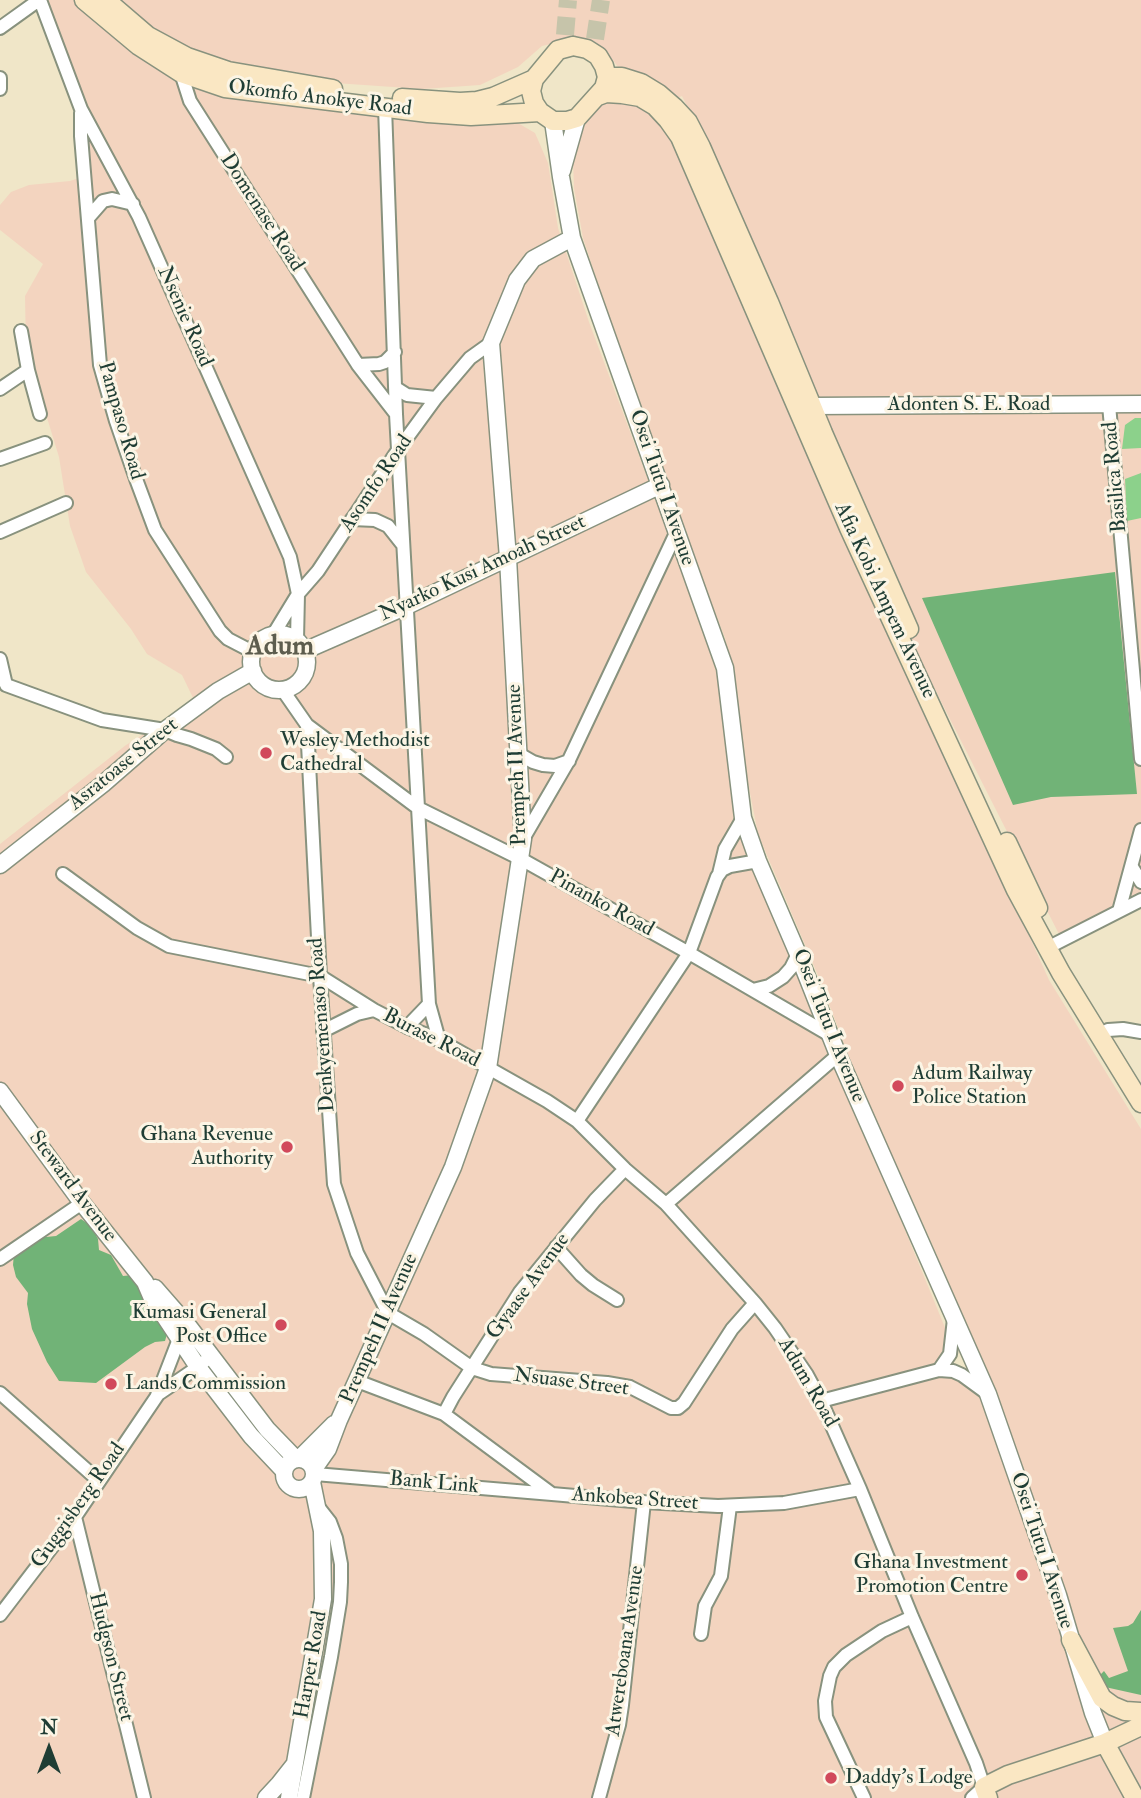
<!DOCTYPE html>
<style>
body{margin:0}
#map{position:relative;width:1141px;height:1798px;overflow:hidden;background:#f0e6c8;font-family:"IM FELL Double Pica",serif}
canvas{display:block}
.north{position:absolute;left:14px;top:1714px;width:70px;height:70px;-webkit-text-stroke:5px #fcf5e5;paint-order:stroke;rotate:0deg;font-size:19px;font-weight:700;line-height:28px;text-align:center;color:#1f3d34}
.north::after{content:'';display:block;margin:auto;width:24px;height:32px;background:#1f3d34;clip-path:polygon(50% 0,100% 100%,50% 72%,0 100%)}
</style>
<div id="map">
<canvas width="1141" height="1798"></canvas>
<div class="north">N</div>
</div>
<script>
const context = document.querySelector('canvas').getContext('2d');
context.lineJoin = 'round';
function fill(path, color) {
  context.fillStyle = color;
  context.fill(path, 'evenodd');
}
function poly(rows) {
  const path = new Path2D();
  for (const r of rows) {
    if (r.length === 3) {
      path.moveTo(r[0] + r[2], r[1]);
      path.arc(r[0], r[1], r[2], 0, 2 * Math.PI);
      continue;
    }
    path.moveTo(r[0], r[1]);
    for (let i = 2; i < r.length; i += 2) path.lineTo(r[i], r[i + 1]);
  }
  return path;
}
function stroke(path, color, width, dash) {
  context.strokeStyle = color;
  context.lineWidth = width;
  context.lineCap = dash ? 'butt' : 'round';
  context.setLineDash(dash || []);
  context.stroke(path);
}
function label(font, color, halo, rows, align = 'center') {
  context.font = font + ' "IM FELL Double Pica",serif';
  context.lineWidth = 6;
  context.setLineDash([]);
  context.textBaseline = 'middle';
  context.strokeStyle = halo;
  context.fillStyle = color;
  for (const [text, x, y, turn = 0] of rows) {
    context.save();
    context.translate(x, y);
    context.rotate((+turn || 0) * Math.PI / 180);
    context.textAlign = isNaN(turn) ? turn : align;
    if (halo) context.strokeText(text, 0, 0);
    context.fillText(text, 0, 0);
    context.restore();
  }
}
fill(poly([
 [41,0,80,0,206,85,511,119,535,133,548,163,558,228,589,322,696,608,717,669,726,713,732,783,855,1108,948,1335,939,1362,965,1382,969,1389,989,1381,932,1244,858,1080,817,973,758,834,744,762,735,685,725,638,687,542,622,358,583,238,574,188,573,161,576,129,605,101,631,103,650,110,666,126,1049,980,1141,1129,1141,1798,0,1798,0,844,126,745,195,702,182,675,147,654,131,629,86,572,70,526,59,457,26,349,25,296,43,264,0,230,0,205,11,192,29,185,70,181,85,176,68,74],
 [118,0,1141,0,1141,906,1064,944,919,658,798,363,693,118,682,96,668,102,627,79,612,59,592,43,567,40,542,46,518,67,480,85,422,89,335,83,225,64,172,42]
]), '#f3d4bf');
fill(poly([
 [1135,418,1141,418,1141,448,1122,449,1125,425],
 [1141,473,1141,518,1127,521,1125,479]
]), '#8cd18b');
fill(poly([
 [1115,572,1137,794,1051,797,1013,805,922,598],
 [81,1219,91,1226,98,1239,99,1250,111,1255,123,1276,133,1275,167,1334,165,1341,155,1342,145,1347,96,1383,59,1381,47,1362,32,1329,27,1304,28,1293,16,1277,13,1265,14,1253,36,1238,56,1236],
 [1141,1610,1141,1695,1105,1687,1099,1676,1104,1671,1109,1678,1128,1671,1113,1628,1128,1626,1133,1623]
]), '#71b377');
stroke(poly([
 [565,35,568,0],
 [595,39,601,0]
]), '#c6c4aa', 18, [18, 9]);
const minor = poly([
 [40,0,81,109,139,217,290,557,298,594,297,640],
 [0,28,39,0],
 [182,70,181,73,190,101,358,365,396,414],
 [0,78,0,89],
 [385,107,396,414,429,1004,439,1040],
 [81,113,81,136,100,365,116,421,136,479,155,530,220,631,228,639,253,652],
 [89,217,103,201,112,199,133,204],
 [358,365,379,364,385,362,395,352],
 [28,370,40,414],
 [396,388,407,395,436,398],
 [0,389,28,370,21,331],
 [1109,405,1141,759],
 [0,459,45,443],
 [352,519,375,520,388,526,403,545],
 [0,532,66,503],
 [273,635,298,594,318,571,398,450,436,398,470,358,491,343],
 [0,659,6,685,102,720,165,730,177,735,191,739,216,749,226,757],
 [282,689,307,725,418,808,521,859,689,953,830,1035],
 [307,725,320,976,334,1184,357,1253,388,1313,424,1334,472,1368,491,1374,607,1383,630,1387,671,1408,678,1408,684,1403,732,1329,755,1303],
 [519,754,533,762,543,765,555,766,569,761],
 [523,839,569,760,677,531],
 [1132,867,1141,882],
 [63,874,137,928,169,946,320,976,374,1010,407,1027,439,1040,547,1101,577,1121,625,1169,666,1204,755,1303,775,1328,807,1375,821,1401,860,1489,912,1617,976,1763,984,1787,972,1798],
 [719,874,725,849,743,818],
 [1119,911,1141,830],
 [1047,948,1141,900],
 [753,990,769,986,783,977,791,968,798,954],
 [407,1027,429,1004],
 [323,1031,357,1014,374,1010],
 [1099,1035,1108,1030,1123,1029,1141,1032],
 [577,1121,689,953,717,877,722,870,730,866,758,861],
 [666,1204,838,1055],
 [556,1247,581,1275,593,1285,617,1300],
 [0,1259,82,1203],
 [939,1370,950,1354,954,1319],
 [357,1381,444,1414,552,1494,644,1502,718,1506,784,1503,860,1489],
 [0,1393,98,1480],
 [157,1395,198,1367,211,1356],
 [821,1401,939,1370,953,1371,962,1375,988,1394],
 [444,1414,453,1397,520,1292,595,1200,625,1169],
 [315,1474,552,1494],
 [75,1517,144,1798],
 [0,1615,75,1517,157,1396,179,1339,182,1336],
 [701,1634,705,1606,721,1576,730,1506],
 [303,1798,331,1657,340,1602,341,1582,341,1564,336,1538,330,1522,319,1508],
 [599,1798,619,1725,622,1705,644,1502],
 [864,1798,826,1717,825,1701,830,1676,834,1667,846,1655,882,1631,912,1617]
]);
const tertiary = poly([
 [553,121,561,177,572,238,725,668,743,818,758,861,798,954,838,1055,988,1394,1058,1595,1093,1713,1105,1743],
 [562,171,577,118],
 [801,408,812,406,1141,404],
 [279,662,28],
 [304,651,407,606,661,485],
 [0,865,103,784,165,730,218,691,253,671],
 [0,1091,82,1203,145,1282,151,1296,198,1367,251,1436,284,1471],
 [155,1288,190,1328,267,1429,296,1459],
 [300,1458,334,1424],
 [299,1474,15],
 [314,1469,328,1449,339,1420,453,1167,488,1068,523,839,508,558,491,343,517,280,533,259,572,238],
 [266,1798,279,1784,294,1765],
 [289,1798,323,1599,322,1531,312,1482]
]);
const secondary = poly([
 [84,0,139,46,181,73,225,88,428,113,471,116,540,112],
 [106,0,148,36,187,57,228,71,333,89],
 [573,46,587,49,598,56,604,66,607,77,604,88,577,118,567,121,553,121,540,112,534,103,531,91,534,79,558,50,573,46],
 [607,77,622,77,641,83,659,94,674,107,688,122,701,147,769,302,823,433,909,629],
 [598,96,606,93,622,94,640,97,655,106,668,120,680,137,849,528,1016,890,1061,973,1141,1103],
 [402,98,460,102,477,101,493,97,534,79],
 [1007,842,1038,908],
 [1071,1640,1102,1698,1113,1706,1125,1711,1141,1712],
 [1105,1743,1135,1798],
 [988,1798,984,1787,1008,1775,1105,1743,1141,1726]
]);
stroke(minor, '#88927e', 16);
stroke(tertiary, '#88927e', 19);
stroke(secondary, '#88927e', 21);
stroke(minor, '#fff', 12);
stroke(tertiary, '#fff', 16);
stroke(secondary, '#fae7c3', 18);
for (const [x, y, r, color] of [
 [266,753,7,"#d1495b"],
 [898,1086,7,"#d1495b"],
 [287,1147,7,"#d1495b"],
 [281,1325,7,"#d1495b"],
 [111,1384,7,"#d1495b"],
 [1022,1575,7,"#d1495b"],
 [831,1778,7,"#d1495b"]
]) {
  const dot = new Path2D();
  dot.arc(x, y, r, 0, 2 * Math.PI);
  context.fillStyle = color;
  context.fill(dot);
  stroke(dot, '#fcf5e5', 2.5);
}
label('21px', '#1f3d34', '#fcf5e5', [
 ["Okomfo Anokye Road",320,99,7],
 ["Domenase Road",261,213,57],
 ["Nsenie Road",184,317,66],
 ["Adonten S. E. Road",969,405],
 ["Pampaso Road",120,421,74],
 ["Basilica Road",1116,477,-95],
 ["Asomfo Road",377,484,-56],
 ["Osei Tutu I Avenue",661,488,71],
 ["Nyarko Kusi Amoah Street",483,569,-25],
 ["Afia Kobi Ampem Avenue",884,601,65],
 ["Asratoase Street",124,765,-39],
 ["Prempeh II Avenue",518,765,-92],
 ["Pinanko Road",601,904,29],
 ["Denkyemenaso Road",323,1025,-94],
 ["Osei Tutu I Avenue",828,1026,68],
 ["Burase Road",431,1039,27],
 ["Steward Avenue",72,1187,53],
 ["Gyaase Avenue",529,1287,-54],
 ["Prempeh II Avenue",380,1329,-66],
 ["Nsuase Street",571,1383,7],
 ["Adum Road",807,1383,60],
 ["Bank Link",434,1484,5],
 ["Ankobea Street",635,1500,4],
 ["Guggisberg Road",79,1506,-55],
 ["Osei Tutu I Avenue",1041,1551,72],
 ["Atwereboana Avenue",626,1651,-82],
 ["Hudgson Street",110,1657,76],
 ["Harper Road",312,1665,-80]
]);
label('21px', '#1f3d34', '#fcf5e5', [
 ["Wesley Methodist",280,741],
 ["Cathedral",280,765],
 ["Adum Railway",912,1074],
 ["Police Station",912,1098],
 ["Ghana Revenue",273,1135,"right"],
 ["Authority",273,1159,"right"],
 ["Kumasi General",267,1313,"right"],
 ["Post Office",267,1337,"right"],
 ["Lands Commission",125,1384],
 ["Ghana Investment",1008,1563,"right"],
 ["Promotion Centre",1008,1587,"right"],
 ["Daddy's Lodge",845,1778]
], 'left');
label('bold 28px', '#5d5d4e', '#fcf5e5', [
 ["Adum",280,648]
]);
</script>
